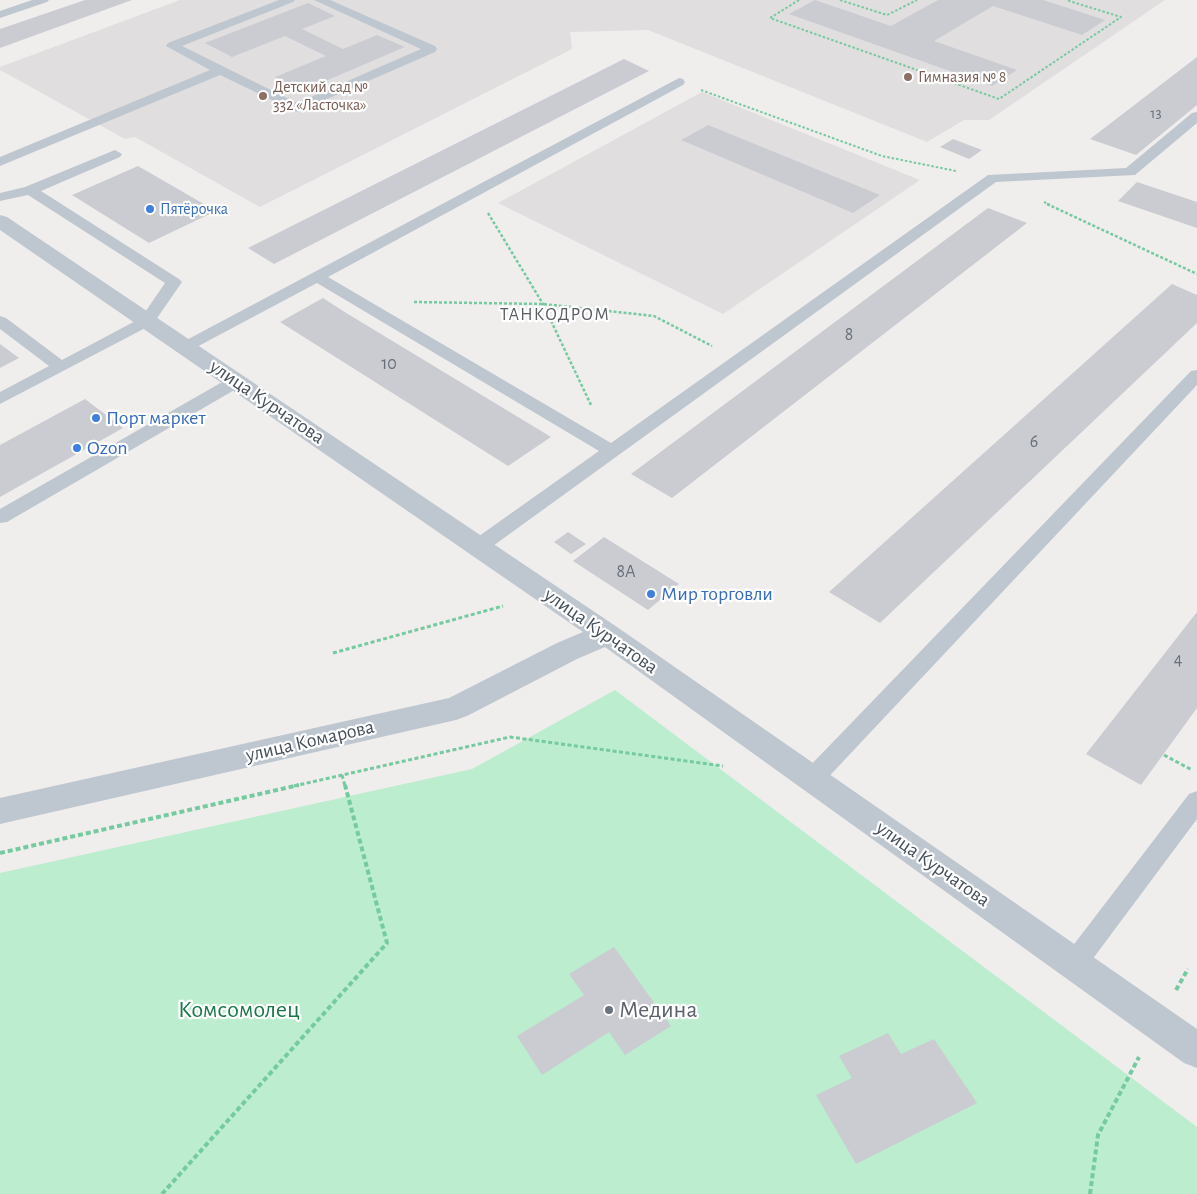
<!DOCTYPE html>
<meta charset="utf-8">
<style>
body{margin:0}
canvas{display:block;background:#f0eded}
</style>
<canvas width="1197" height="1194"></canvas>
<script>
const context = document.querySelector('canvas').getContext('2d');
context.lineJoin = 'round';
function fill(path, color) {
  context.fillStyle = color;
  context.fill(path, 'evenodd');
}
function poly(rows) {
  const path = new Path2D();
  for (const r of rows) {
    path.moveTo(r[0], r[1]);
    for (let i = 2; i < r.length; i += 2) path.lineTo(r[i], r[i + 1]);
  }
  return path;
}
function stroke(path, color, width, dash) {
  context.strokeStyle = color;
  context.lineWidth = width;
  context.lineCap = dash ? 'butt' : 'round';
  context.setLineDash(dash || []);
  context.stroke(path);
}
function label(font, color, halo, rows, align = 'center') {
  context.font = font + ' "Alegreya Sans",sans-serif';
  context.lineWidth = 4.5;
  context.setLineDash([]);
  context.textBaseline = 'middle';
  context.strokeStyle = halo;
  context.fillStyle = color;
  for (const [text, x, y, turn = 0] of rows) {
    context.save();
    context.translate(x, y);
    context.rotate((+turn || 0) * Math.PI / 180);
    context.textAlign = isNaN(turn) ? turn : align;
    if (halo) context.strokeText(text, 0, 0);
    context.fillText(text, 0, 0);
    context.restore();
  }
}
fill(poly([
 [180,0,1165,0,989,120,964,120,927,142,648,30,570,32,572,49,260,207,135,137,125,139,0,70,0,67],
 [702,92,920,180,723,314,498,203]
]), '#e1dedf');
fill(poly([
 [615,690,1197,1127,1197,1194,0,1194,0,873,472,769]
]), '#bcedce');
fill(poly([
 [85,0,132,0,0,48,0,29],
 [815,0,891,26,938,0,1043,0,1105,20,1082,35,993,6,934,41,1017,70,992,86,789,14],
 [308,3,335,16,302,29,343,49,377,35,405,47,302,91,275,77,326,56,285,36,232,57,205,43],
 [1197,57,1197,105,1136,155,1090,139],
 [624,59,649,71,274,264,248,248],
 [708,125,880,195,853,213,681,140],
 [953,139,982,150,969,159,940,147],
 [138,166,216,211,149,243,72,195],
 [1137,182,1197,202,1197,228,1118,201],
 [988,208,1027,223,672,498,631,474],
 [1172,284,1197,295,1197,323,880,623,829,592],
 [323,298,343,311,551,437,508,466,280,322],
 [0,344,19,358,0,368],
 [85,399,123,428,0,497,0,445],
 [568,532,586,544,571,554,554,542],
 [604,537,679,584,648,610,573,561],
 [1197,612,1197,708,1141,785,1086,754],
 [614,947,671,1026,625,1055,609,1032,542,1075,517,1036,584,995,569,974],
 [888,1033,901,1054,934,1039,977,1103,856,1164,816,1095,852,1078,839,1056]
]), '#caccd2');
stroke(poly([
 [799,0,770,18,999,99,1121,17,1066,0],
 [840,0,887,15,917,0],
 [701,90,882,156,956,171],
 [1044,202,1050,205]
]), '#75ca9f', 2, [2.5, 2]);
stroke(poly([
 [1047,204,1197,274],
 [488,213,543,304,591,405],
 [414,302,543,304,654,316,712,346]
]), '#75ca9f', 2.5, [3, 2]);
stroke(poly([
 [333,653,503,606],
 [1164,755,1192,770],
 [342,775,345,786],
 [294,786,510,737,723,766]
]), '#75ca9f', 3, [4, 2.5]);
stroke(poly([
 [0,853,299,785],
 [1176,990,1188,969],
 [162,1194,387,943,345,785],
 [1090,1194,1098,1135,1139,1057]
]), '#75ca9f', 4, [5, 3]);
fill(poly([
 [32,0,49,0,47,2,0,18,0,11,32,0],
 [279,0,295,0,293,2,182,46,297,103,421,49,314,0,330,0,435,46,437,49,435,52,297,112,220,75,0,166,0,157,210,70,166,46,168,43,279,0],
 [679,78,683,79,685,82,683,85,328,277,611,443,988,175,1126,168,1192,113,1197,112,1197,123,1135,175,996,182,486,551,479,553,472,551,469,546,472,541,599,451,317,283,191,350,179,350,177,347,179,344,679,78],
 [115,150,122,154,120,157,41,191,179,279,182,282,153,324,0,404,0,392,49,366,0,329,0,316,6,318,62,360,141,318,165,283,28,195,0,201,0,193,25,187,115,150],
 [1197,370,1197,385,820,786,812,788,804,786,801,779,804,772,1191,371,1197,370],
 [237,376,243,377,245,381,243,385,7,522,0,523,0,509,231,377,237,376],
 [1197,791,1197,819,1083,972,1074,976,1065,972,1061,964,1065,956,1189,794,1197,791]
]), '#bec7cf');
fill(poly([
 [0,215,7,217,617,627,1197,1029,1197,1068,1184,1063,605,647,577,659,467,716,456,720,0,824,0,798,449,698,557,643,583,632,0,230,0,215]
]), '#bec7cf');
for (const [x, y, r, color] of [
 [908,77,5,"#8d6e63"],
 [263,96,5,"#8d6e63"],
 [150,209,5,"#3f7fe0"],
 [96,418,5,"#3f7fe0"],
 [77,448,5,"#3f7fe0"],
 [651,594,5,"#3f7fe0"],
 [609,1010,5,"#6b7280"]
]) {
  const dot = new Path2D();
  dot.arc(x, y, r, 0, 2 * Math.PI);
  context.fillStyle = color;
  context.fill(dot);
  stroke(dot, '#fff', 2);
}
label('15px', '#676f78', null, [
 ["13",1156,113]
]);
label('16px', '#785e54', '#fff', [
 ["Гимназия № 8",918,77],
 ["Детский сад №",273,87],
 ["332 «Ласточка»",273,105]
], 'left');
label('16px', '#366cbe', '#fff', [
 ["Пятёрочка",160,209]
], 'left');
context.letterSpacing = '1px';
label('18px', '#5a5d62', '#fff', [
 ["ТАНКОДРОМ",555,315]
]);
context.letterSpacing = '0px';
label('18px', '#676f78', null, [
 ["8",849,335],
 ["10",389,364],
 ["6",1034,442],
 ["8А",626,572],
 ["4",1178,660]
]);
label('20px', '#46505a', '#fff', [
 ["улица Курчатова",267,402,34],
 ["улица Курчатова",601,631,35],
 ["улица Комарова",310,741,-13],
 ["улица Курчатова",933,864,35]
]);
label('20px', '#366cbe', '#fff', [
 ["Порт маркет",106,418],
 ["Ozon",87,448],
 ["Мир торговли",661,594]
], 'left');
label('24px', '#197848', '#fff', [
 ["Комсомолец",239,1010]
]);
label('24px', '#5b616d', '#fff', [
 ["Медина",619,1010]
], 'left');
</script>
